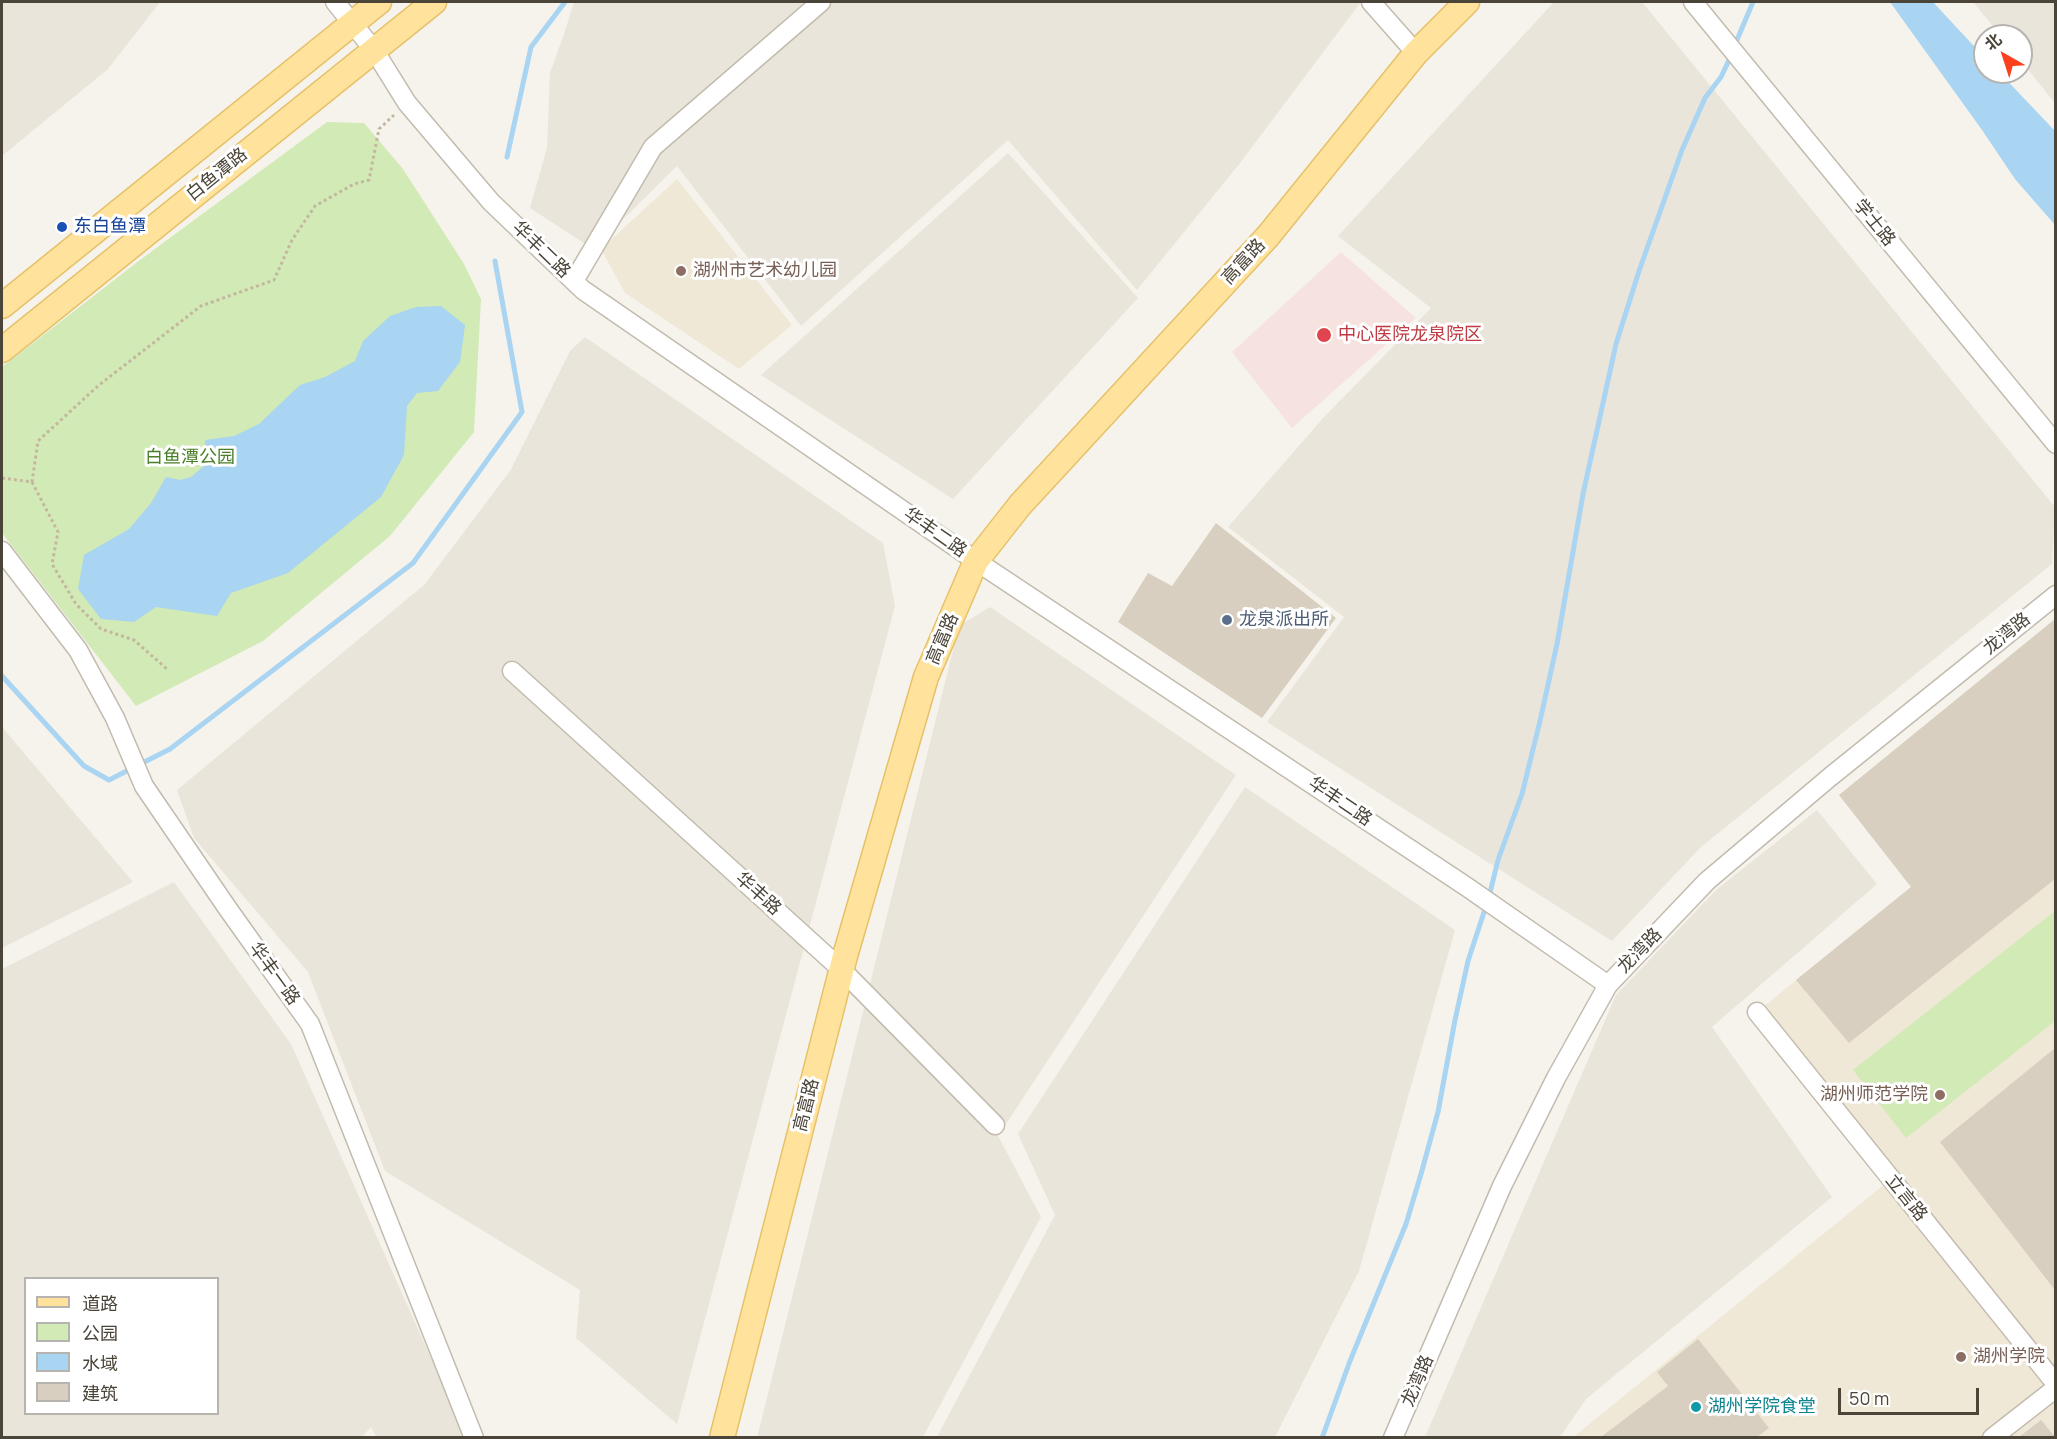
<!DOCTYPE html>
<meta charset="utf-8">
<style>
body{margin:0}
#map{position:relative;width:2057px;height:1439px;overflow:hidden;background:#f6f3ec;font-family:Manrope,"Noto Sans SC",sans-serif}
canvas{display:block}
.frame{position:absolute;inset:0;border:3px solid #4b4439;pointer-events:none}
.legend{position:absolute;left:24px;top:1277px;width:195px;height:138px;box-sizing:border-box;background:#fff;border:2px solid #b7b4b0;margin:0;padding:8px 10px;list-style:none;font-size:18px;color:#4b4439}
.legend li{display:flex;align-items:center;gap:12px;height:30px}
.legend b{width:30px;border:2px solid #b7b4b0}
.north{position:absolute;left:1973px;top:24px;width:60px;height:60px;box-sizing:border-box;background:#fff;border:2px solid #b7b4b0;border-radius:50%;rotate:321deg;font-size:16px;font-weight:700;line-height:24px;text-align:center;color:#4b4439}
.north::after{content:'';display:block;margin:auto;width:21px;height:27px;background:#fc3f1d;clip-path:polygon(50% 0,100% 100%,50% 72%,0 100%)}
.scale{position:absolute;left:1838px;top:1388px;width:141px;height:27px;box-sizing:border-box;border:3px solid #4b4439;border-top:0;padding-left:8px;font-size:18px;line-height:21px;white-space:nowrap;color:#4b4439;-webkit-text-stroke:4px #fff;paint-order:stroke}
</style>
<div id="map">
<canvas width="2057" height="1439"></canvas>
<div class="frame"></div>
<ul class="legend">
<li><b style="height:8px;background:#ffe39c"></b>道路</li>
<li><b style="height:16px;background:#d2eab5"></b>公园</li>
<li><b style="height:16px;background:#a9d4f2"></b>水域</li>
<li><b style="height:16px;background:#d8cfc1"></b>建筑</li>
</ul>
<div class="north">北</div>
<div class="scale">50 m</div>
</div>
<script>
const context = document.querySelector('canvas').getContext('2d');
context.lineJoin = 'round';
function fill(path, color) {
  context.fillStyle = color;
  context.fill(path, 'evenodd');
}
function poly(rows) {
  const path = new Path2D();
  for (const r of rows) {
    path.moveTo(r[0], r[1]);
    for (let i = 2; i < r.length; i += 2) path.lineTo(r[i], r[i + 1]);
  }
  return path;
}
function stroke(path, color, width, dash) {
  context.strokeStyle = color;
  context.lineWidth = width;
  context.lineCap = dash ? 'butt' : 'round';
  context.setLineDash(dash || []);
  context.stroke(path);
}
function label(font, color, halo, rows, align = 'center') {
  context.font = font + ' Manrope,"Noto Sans SC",sans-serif';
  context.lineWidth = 6;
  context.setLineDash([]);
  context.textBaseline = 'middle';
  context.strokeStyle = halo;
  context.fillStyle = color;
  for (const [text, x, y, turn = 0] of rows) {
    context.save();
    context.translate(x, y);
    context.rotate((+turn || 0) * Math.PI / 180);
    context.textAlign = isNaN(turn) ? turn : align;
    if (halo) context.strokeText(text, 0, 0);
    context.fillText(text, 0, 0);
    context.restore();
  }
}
fill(poly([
 [2,2,160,2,108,69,2,156],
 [574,2,1361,2,1240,163,1137,290,1008,140,801,326,677,166,593,249,530,208,547,148,550,73,565,31],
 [1554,2,1642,2,2055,507,2052,564,1701,847,1612,941,1267,722,1344,617,1228,527,1324,417,1431,308,1338,236],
 [1973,2,2055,2,2055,103,2021,61,2021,36,2001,36],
 [1008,153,1138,298,953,499,761,375],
 [585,337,883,543,895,606,677,1424,576,1338,580,1290,385,1171,308,972,194,838,177,790,424,585,510,471,570,351],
 [990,607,1236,775,998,1136,1041,1217,923,1437,757,1438,959,626],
 [2,727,133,882,2,948],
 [1245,787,1455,930,1359,1271,1275,1437,937,1437,1055,1215,1018,1134],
 [1817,810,1877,884,1712,1027,1832,1197,1586,1399,1560,1437,1425,1437,1616,995,1716,890],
 [174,882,291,1044,466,1437,376,1437,371,1427,361,1438,2,1438,2,969],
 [26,1278,218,1278,218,1414,26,1414]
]), '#eae5da');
fill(poly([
 [677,179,792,325,739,369,625,293,601,249],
 [2055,619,2055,1437,1572,1438,1891,1179,1757,1012,1911,887,1839,795]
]), '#efe8d6');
fill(poly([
 [1341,252,1416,318,1292,428,1232,352]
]), '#f6e3e0');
fill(poly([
 [327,122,364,123,403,169,464,264,481,299,474,432,390,536,263,641,136,706,2,533,2,367,140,260],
 [2055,911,2055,1021,1906,1138,1853,1070]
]), '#d2eab5');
fill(poly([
 [1890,2,1933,2,1985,58,1985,72,1999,72,2055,131,2055,225,2015,179,1982,130],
 [441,306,465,325,460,362,438,391,417,393,407,406,404,455,381,497,288,573,231,593,217,616,156,607,134,622,101,619,78,589,84,555,129,529,151,503,166,477,180,480,191,477,204,466,205,440,234,436,259,424,300,385,325,377,355,361,363,341,390,316,416,307]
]), '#a9d4f2');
stroke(poly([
 [1734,47,1753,2],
 [507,157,531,47,565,2],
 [2,676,84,766,109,780,170,749,413,563,522,412,495,261],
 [1322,1438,1350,1361,1406,1224,1421,1174,1438,1112,1455,1020,1468,961,1489,897,1498,860,1522,794,1540,721,1557,644,1583,494,1616,344,1639,271,1682,150,1705,98,1721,77,1731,56]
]), '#a9d4f2', 5);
fill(poly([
 [1216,523,1336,618,1262,718,1118,622,1148,573,1172,586],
 [2055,619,2055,879,1849,1043,1796,980,1911,887,1839,795],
 [2055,1048,2055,1290,1940,1142],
 [1698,1339,1769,1428,1757,1437,1601,1437,1668,1386,1657,1372],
 [2041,1420,2055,1437,2019,1437]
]), '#d8cfc1');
const minor = poly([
 [335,2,374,50,407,103,491,202,583,290,976,561,1467,887,1608,985],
 [1371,2,1416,53],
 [1693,2,2056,444],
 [574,281,653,147,821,2],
 [2,551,78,650,115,718,144,786,228,909,310,1024,474,1438],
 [512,671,842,970,995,1125],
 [1757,1012,2056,1384],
 [1393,1438,1502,1186,1556,1078,1608,985,1707,881,1830,777,2056,595],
 [1992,1438,2056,1388]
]);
const major = poly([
 [2,306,379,2],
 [2,350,434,2],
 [722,1438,845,956,926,677,976,561,1020,505,1268,236,1416,53,1467,2]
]);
stroke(minor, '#c2bbae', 21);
stroke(major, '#e6c16a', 27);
stroke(poly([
 [2,478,32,482,38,441,99,385,201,306,274,280,292,240,315,206,354,184,369,180,379,129,394,115],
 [32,482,58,532,52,564,76,604,101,629,134,640,168,670]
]), '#c4b79f', 3, [3, 3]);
stroke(minor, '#fff', 18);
stroke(major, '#ffe39c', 24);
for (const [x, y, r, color] of [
 [62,227,6,"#1a4fb4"],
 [681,271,6,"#8d6e63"],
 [1324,335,8,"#e0444e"],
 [1227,620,6,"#5c6f8a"],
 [1940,1095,6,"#8d6e63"],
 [1961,1357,6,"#8d6e63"],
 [1696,1407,6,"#0f9aa8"]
]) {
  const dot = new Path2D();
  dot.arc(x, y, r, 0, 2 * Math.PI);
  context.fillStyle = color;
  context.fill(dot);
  stroke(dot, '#fff', 2);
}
label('18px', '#4b4439', '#fff', [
 ["白鱼潭路",217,175,-39],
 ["学士路",1874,223,51],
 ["华丰二路",541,250,44],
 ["高富路",1244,262,-47],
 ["华丰二路",935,533,35],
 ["龙湾路",2007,634,-39],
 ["高富路",943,639,-67],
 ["华丰二路",1340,802,34],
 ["华丰路",758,894,42],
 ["龙湾路",1640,951,-46],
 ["华丰一路",274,974,54],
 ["高富路",807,1105,-76],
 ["立言路",1906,1198,51],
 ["龙湾路",1418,1381,-67]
]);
label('18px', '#164399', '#fff', [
 ["东白鱼潭",74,227]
], 'left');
label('18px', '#785e54', '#fff', [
 ["湖州市艺术幼儿园",693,271],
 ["湖州师范学院",1928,1095,"right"],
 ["湖州学院",1973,1357]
], 'left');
label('18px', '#be3a42', '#fff', [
 ["中心医院龙泉院区",1338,335]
], 'left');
label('18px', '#4a7f2a', '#fff', [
 ["白鱼潭公园",190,458]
]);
label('18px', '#4e5e75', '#fff', [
 ["龙泉派出所",1239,620]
], 'left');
label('18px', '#0d838f', '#fff', [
 ["湖州学院食堂",1708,1407]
], 'left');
</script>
